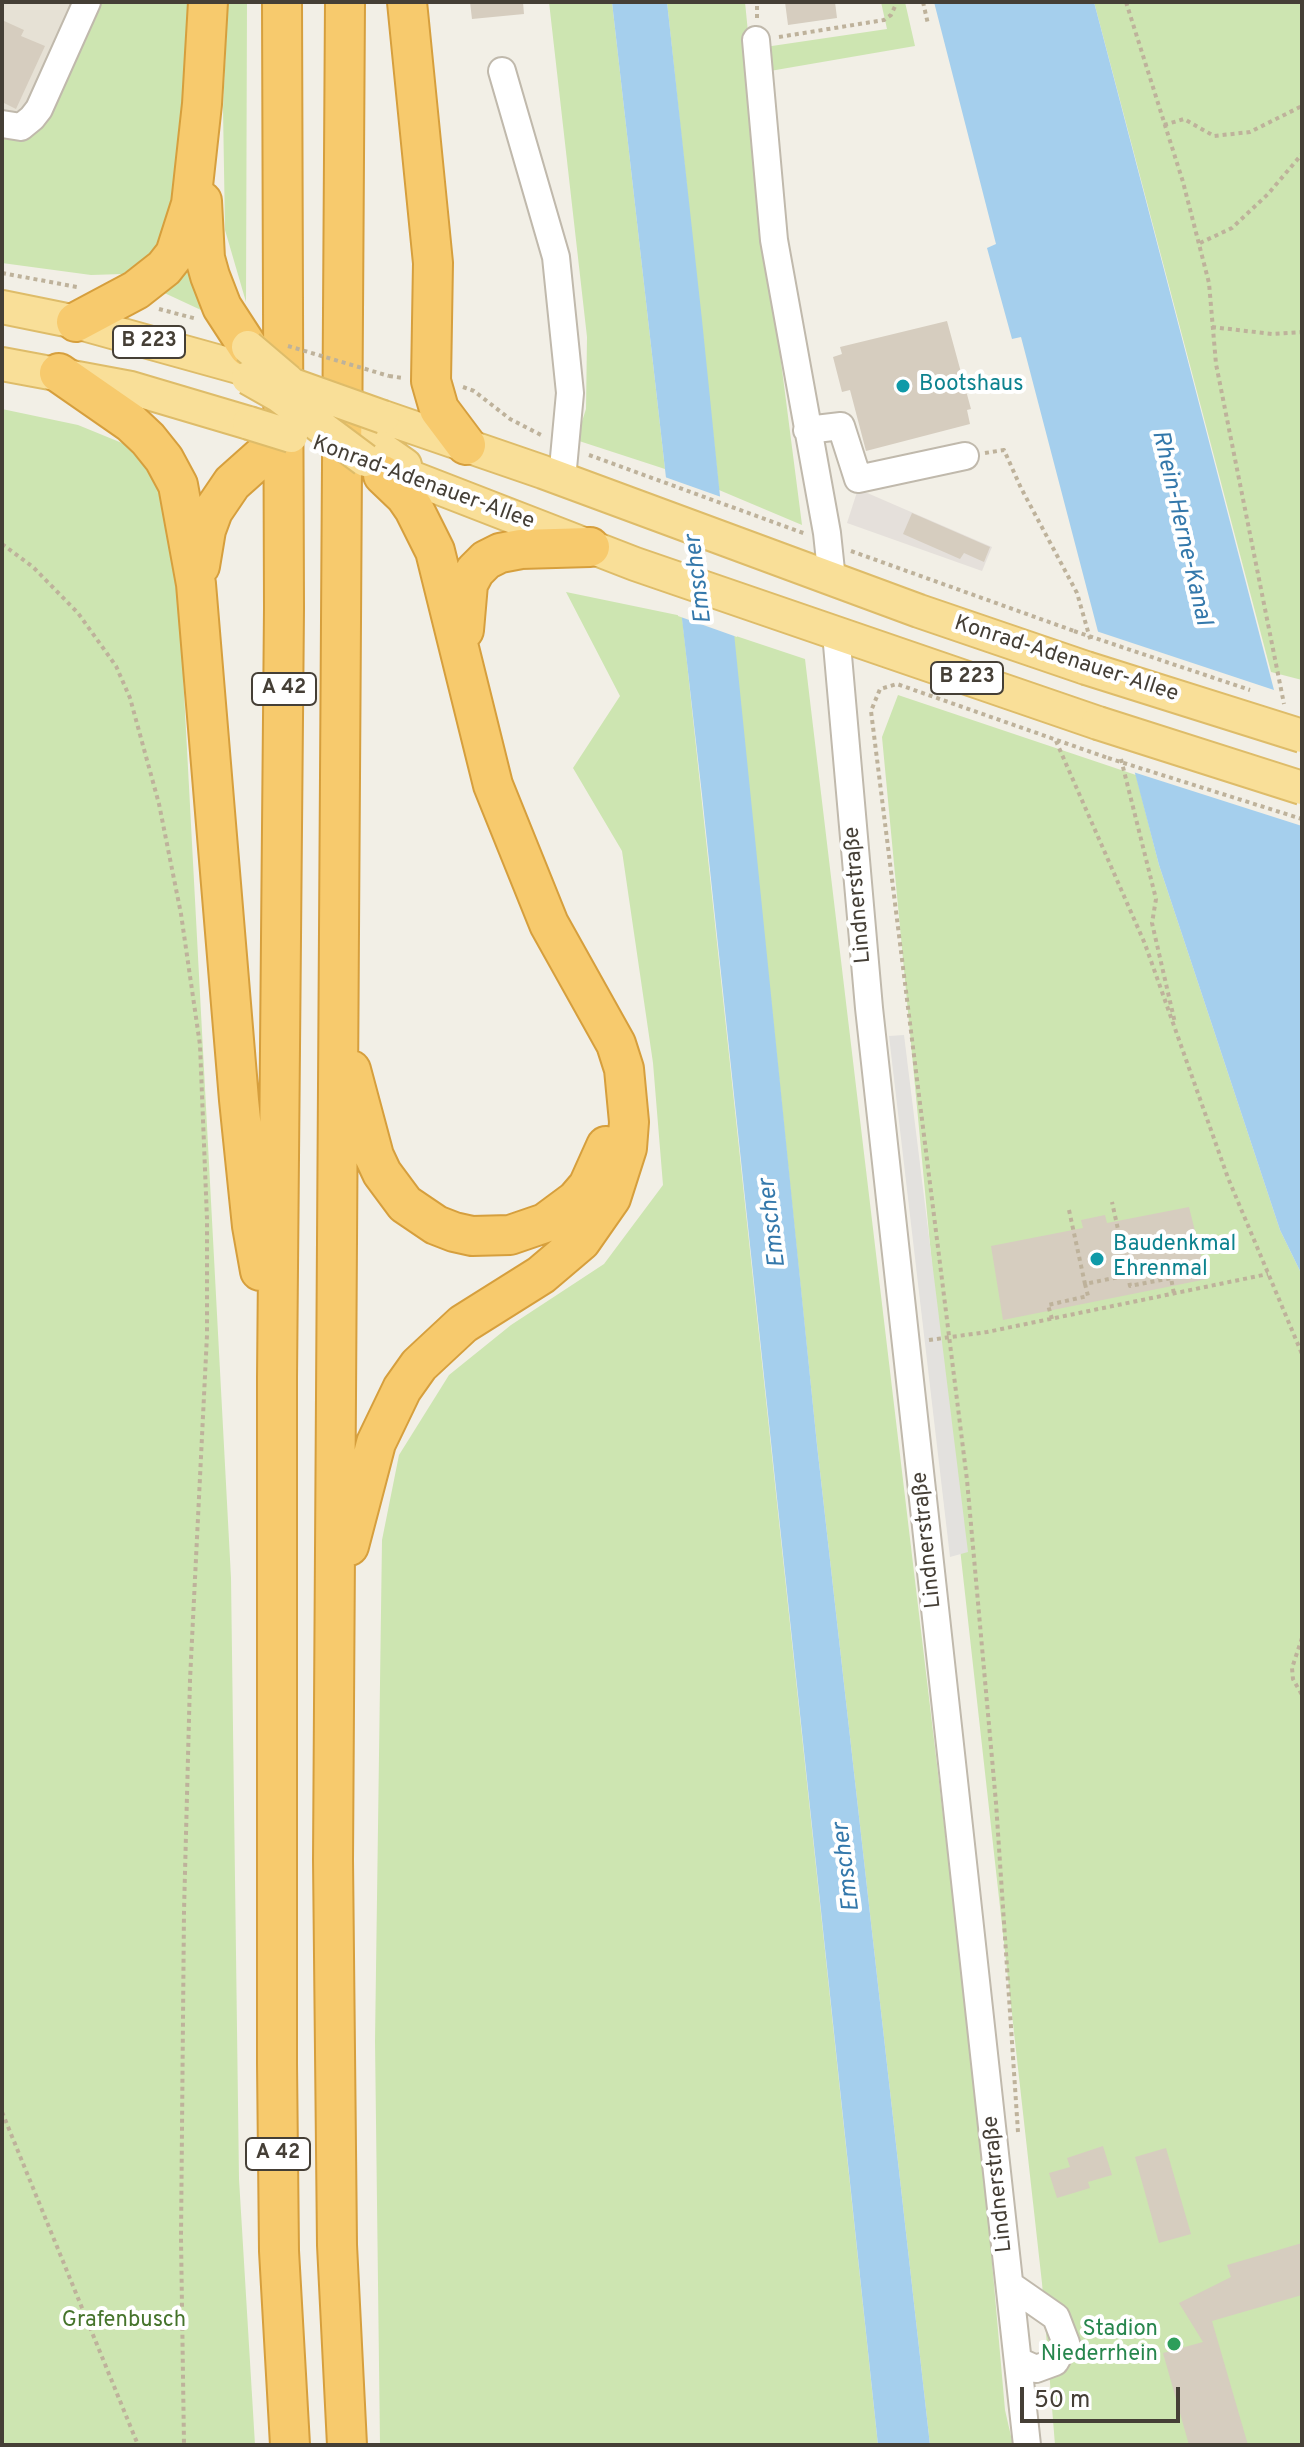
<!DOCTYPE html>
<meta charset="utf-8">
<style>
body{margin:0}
#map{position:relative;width:1304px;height:2447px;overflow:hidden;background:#f2efe6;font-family:Overpass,sans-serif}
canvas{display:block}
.frame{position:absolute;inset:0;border:4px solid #453f36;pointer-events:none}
.scale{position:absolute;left:1020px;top:2387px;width:160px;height:36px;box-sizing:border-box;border:4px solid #453f36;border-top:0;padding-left:10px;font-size:24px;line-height:28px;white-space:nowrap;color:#453f36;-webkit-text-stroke:6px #fff;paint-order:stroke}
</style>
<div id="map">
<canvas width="1304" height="2447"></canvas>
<div class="frame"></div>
<div class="scale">50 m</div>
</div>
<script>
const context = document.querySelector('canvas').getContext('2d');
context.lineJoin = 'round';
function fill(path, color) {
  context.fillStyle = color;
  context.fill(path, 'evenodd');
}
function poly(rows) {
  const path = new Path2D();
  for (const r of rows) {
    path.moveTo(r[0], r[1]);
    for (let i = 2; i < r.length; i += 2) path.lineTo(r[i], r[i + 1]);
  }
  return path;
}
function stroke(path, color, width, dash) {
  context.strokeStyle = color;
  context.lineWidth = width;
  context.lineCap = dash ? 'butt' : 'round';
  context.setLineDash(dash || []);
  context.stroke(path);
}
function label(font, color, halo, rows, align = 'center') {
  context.font = font + ' Overpass,sans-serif';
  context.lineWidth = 8;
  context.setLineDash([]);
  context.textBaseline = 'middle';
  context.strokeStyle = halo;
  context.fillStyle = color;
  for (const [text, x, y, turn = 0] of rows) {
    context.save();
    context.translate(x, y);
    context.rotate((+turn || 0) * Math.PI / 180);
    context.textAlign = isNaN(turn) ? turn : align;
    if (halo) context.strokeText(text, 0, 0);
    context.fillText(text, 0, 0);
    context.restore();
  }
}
fill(poly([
 [2,2,73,2,29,111,15,117,2,111]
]), '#e6e1d5');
fill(poly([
 [858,489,992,547,982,571,847,523]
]), '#e5e0db');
fill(poly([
 [99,2,188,2,177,191,159,242,140,267,123,274,91,275,2,263,2,134,25,140,47,119],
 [228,2,247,2,246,302,225,230,223,108],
 [549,2,612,2,665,469,576,440,586,409,587,337],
 [667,2,745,2,780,354,802,525,719,490],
 [881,2,905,2,915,46,770,71,765,47,887,29],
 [1094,2,1302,2,1302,680,1271,672],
 [189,245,201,310,158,290],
 [2,409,78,425,149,454,176,542,231,1578,239,2179,255,2445,2,2445],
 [566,592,682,616,878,2445,380,2445,375,2041,382,1540,399,1455,449,1375,511,1325,604,1264,663,1185,653,1063,622,851,573,768,620,696],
 [733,635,805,659,980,2125,1005,2410,1013,2445,930,2445,817,1445],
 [898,695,1136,775,1159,865,1280,1230,1302,1275,1302,2445,1055,2445,1042,2283,952,1477,882,737]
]), '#cde5b1');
fill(poly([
 [904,1035,968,1552,950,1557,889,1036]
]), '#e3e1de');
fill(poly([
 [612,2,667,2,702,320,817,1445,930,2445,878,2445,702,795],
 [934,2,1094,2,1302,797,1302,1275,1280,1230,1159,865,1021,337,1012,339,987,248,996,244]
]), '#a5cfed');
fill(poly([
 [662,476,724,498,737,637,678,616],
 [1093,630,1280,692,1302,781,1302,826,1130,771]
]), '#f2efe6');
fill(poly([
 [470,2,523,2,524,14,472,19],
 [785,2,835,2,837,18,788,25],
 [2,20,24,30,21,36,45,46,16,109,2,102],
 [947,321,971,409,967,410,970,424,866,451,850,390,842,392,833,357,842,354,840,347],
 [912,513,990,547,984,562,964,553,960,559,903,534],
 [1189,1207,1207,1279,1003,1320,991,1246,1083,1228,1081,1220,1105,1215,1107,1223],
 [1103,2146,1112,2175,1088,2182,1090,2188,1057,2198,1049,2173,1070,2167,1067,2158],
 [1166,2148,1191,2234,1159,2243,1135,2157],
 [1302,2243,1302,2295,1212,2321,1248,2445,1189,2445,1163,2353,1203,2342,1179,2303,1231,2277,1227,2265]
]), '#d6cdbf');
const minor = poly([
 [756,40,774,240,827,533,832,580],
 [502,71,556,257,570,393,562,479],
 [2,124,21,127,32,118,39,109,87,2],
 [807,430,841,426,858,479,965,456],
 [836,633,869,1008,1027,2445],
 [1010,2285,1056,2317,1066,2343,1055,2362,1036,2369,1018,2361]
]);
const major = poly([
 [2,307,76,322,249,370],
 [2,364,131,388,249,423],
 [383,417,543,472,919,611,1086,668],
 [355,430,405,465],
 [372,462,635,564,1098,723]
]);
const highway = poly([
 [282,2,284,608,277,1377,277,2063,279,2251,290,2445],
 [345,2,333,1859,337,2245,347,2445],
 [407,2,433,263,431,381,439,409,466,445],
 [202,201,205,258,210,276,222,307,248,347],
 [76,322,136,290,164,268,175,254,191,204,202,104,208,2],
 [59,373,131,423,148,439,164,459,178,485,196,584,239,1100,252,1226,260,1271],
 [200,566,206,530,213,511,232,483,269,450],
 [464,630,468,584,475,571,486,560,500,553,521,549,590,547],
 [351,1070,374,1156,382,1173,405,1204,436,1225,454,1232,472,1236,510,1235,545,1223,576,1200,588,1186,606,1146],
 [349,1546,376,1443,402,1389,419,1365,463,1324,541,1275,581,1241,611,1198,627,1148,629,1122,624,1069,616,1044,549,924,493,785,435,551,414,509,405,496,383,475]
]);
stroke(minor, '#c0b9ac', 30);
stroke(major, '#debc69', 36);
stroke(highway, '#d69f3d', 42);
stroke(poly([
 [923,2,928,24],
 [1126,2,1183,182,1209,283,1216,364,1284,704],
 [757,18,757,2],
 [779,37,884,20,891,15,897,2],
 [1164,125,1184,119,1214,136,1250,132,1302,106],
 [1200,243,1232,228,1268,194,1302,154],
 [2,273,77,287],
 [159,309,197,319],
 [1212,327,1272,334,1302,332],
 [389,376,403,378],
 [463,387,474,391,510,419,543,436],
 [985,453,1004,450,1021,488,1077,593,1091,642],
 [589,455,806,534],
 [2,544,33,567,78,613,116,666,130,698,159,804,181,914,200,1045,207,1219,207,1335,190,1680,184,1911,181,2238,184,2445],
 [851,551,1074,631],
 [1056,741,1145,944,1228,1178,1302,1354],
 [1121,759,1156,899,1152,923,1175,1023],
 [1069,1210,1085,1284,1128,1275,1112,1202],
 [1128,1275,1130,1286,1171,1278,1174,1294],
 [1052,1319,1048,1305,1088,1296,1085,1284],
 [929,1340,987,1332,1268,1274],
 [1302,1391,1302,1396],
 [1302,1638,1292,1668,1293,1679,1302,1695],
 [2,2112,138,2445],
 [1018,2132,996,1803,967,1480,871,711,880,689,897,684,1108,758]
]), '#beb29b', 4, [4, 4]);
stroke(minor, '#fff', 26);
stroke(major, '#f9df98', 32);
stroke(highway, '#f7ca6d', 38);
const majorBridge = poly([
 [248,347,288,381],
 [265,375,383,417],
 [248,378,278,395,365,460],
 [249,423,291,436],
 [1086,668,1302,736],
 [1098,723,1302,788]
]);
stroke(majorBridge, '#debc69', 36, []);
stroke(poly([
 [288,346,389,376],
 [1074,631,1250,690],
 [1108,758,1302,819]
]), '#beb29b', 4, [4, 4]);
stroke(majorBridge, '#f9df98', 32);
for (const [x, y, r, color] of [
 [903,386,8,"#0f9aa8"],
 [1097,1259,8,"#0f9aa8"],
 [1174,2344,8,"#2e9e5b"]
]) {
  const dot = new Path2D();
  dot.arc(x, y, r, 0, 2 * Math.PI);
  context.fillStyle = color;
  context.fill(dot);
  stroke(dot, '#fff', 3);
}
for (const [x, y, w] of [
 [149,342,72],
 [967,678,72],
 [284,689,64],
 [278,2154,64]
]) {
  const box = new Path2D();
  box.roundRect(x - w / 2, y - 16, w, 32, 6);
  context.fillStyle = '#fff';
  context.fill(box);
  stroke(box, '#453f36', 2);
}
label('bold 20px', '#453f36', null, [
 ["B 223",149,342],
 ["B 223",967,678],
 ["A 42",284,689],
 ["A 42",278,2154]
]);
label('22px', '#0d838f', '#fff', [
 ["Bootshaus",919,386],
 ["Baudenkmal",1113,1246],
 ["Ehrenmal",1113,1271]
], 'left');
label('22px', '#453f36', '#fff', [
 ["Konrad-Adenauer-Allee",423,484,20],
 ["Konrad-Adenauer-Allee",1066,660,18],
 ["Lindnerstraße",859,895,-95],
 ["Lindnerstraße",928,1540,-96],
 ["Lindnerstraße",999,2184,-96]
]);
label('22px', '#46742c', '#fff', [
 ["Grafenbusch",124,2322]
]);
label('22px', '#27864d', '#fff', [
 ["Stadion",1158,2331],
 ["Niederrhein",1158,2356]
], 'right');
label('italic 24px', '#3478ab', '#fff', [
 ["Rhein-Herne-Kanal",1180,528,77],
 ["Emscher",700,579,-97],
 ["Emscher",774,1223,-97],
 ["Emscher",848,1867,-97]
]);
</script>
